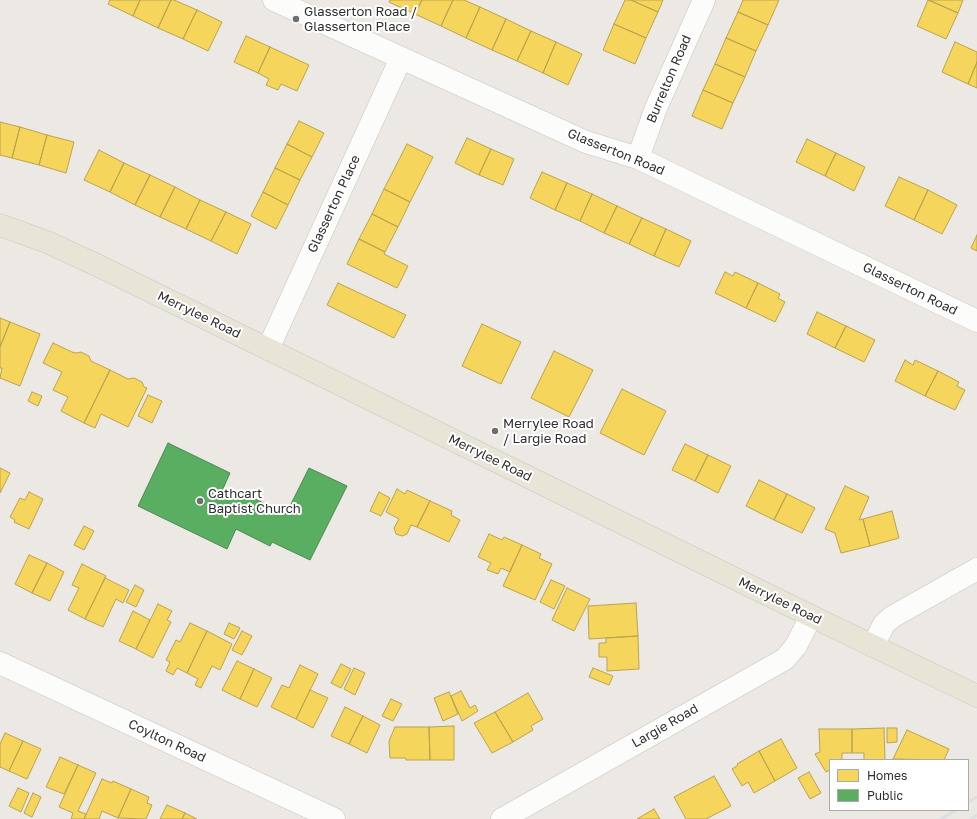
<!DOCTYPE html>
<style>
body{margin:0}
#map{position:relative;width:977px;height:819px;overflow:hidden;background:#ece8e4;font-family:"Golos Text",sans-serif}
canvas{display:block}
.legend{position:absolute;left:829px;top:759px;width:140px;height:52px;box-sizing:border-box;background:#fff;border:1px solid #ababab;margin:0;padding:5px 7px;list-style:none;font-size:12px;color:#2e2e2e}
.legend li{display:flex;align-items:center;gap:8px;height:20px}
.legend b{width:20px;border:1px solid #ababab}
</style>
<div id="map">
<canvas width="977" height="819"></canvas>
<ul class="legend">
<li><b style="height:11px;background:#f6d55c"></b>Homes</li>
<li><b style="height:11px;background:#5aae61"></b>Public</li>
</ul>
</div>
<script>
const context = document.querySelector('canvas').getContext('2d');
context.lineJoin = 'round';
function fill(path, color) {
  context.fillStyle = color;
  context.fill(path, 'evenodd');
}
function poly(rows) {
  const path = new Path2D();
  for (const r of rows) {
    path.moveTo(r[0], r[1]);
    for (let i = 2; i < r.length; i += 2) path.lineTo(r[i], r[i + 1]);
  }
  return path;
}
function stroke(path, color, width, dash) {
  context.strokeStyle = color;
  context.lineWidth = width;
  context.lineCap = dash ? 'butt' : 'round';
  context.setLineDash(dash || []);
  context.stroke(path);
}
function label(font, color, halo, rows, align = 'center') {
  context.font = font + ' "Golos Text",sans-serif';
  context.lineWidth = 4;
  context.setLineDash([]);
  context.textBaseline = 'middle';
  context.strokeStyle = halo;
  context.fillStyle = color;
  for (const [text, x, y, turn = 0] of rows) {
    context.save();
    context.translate(x, y);
    context.rotate((+turn || 0) * Math.PI / 180);
    context.textAlign = isNaN(turn) ? turn : align;
    if (halo) context.strokeText(text, 0, 0);
    context.fillText(text, 0, 0);
    context.restore();
  }
}
const homes = poly([
 [110,0,140,0,133,16,108,4,110,0],
 [140,0,171,0,158,28,133,16,140,0],
 [171,0,174,0,197,10,183,39,158,28,171,0],
 [390,0,422,0,415,14,389,2,390,0],
 [422,0,453,0,441,26,415,14,422,0],
 [453,0,464,0,480,7,466,38,441,26,453,0],
 [625,0,631,0,658,12,646,38,614,24,625,0],
 [631,0,663,0,658,12,631,0],
 [743,0,779,0,768,25,738,12,743,0],
 [928,0,958,13,946,39,917,26,928,0],
 [929,0,963,0,958,13,929,0],
 [480,7,506,19,492,50,466,38,480,7],
 [197,10,222,22,208,51,183,39,197,10],
 [738,12,768,25,756,51,726,38,738,12],
 [506,19,531,31,517,61,492,50,506,19],
 [614,24,646,38,635,64,603,50,614,24],
 [531,31,556,42,543,73,517,61,531,31],
 [246,36,270,47,258,73,234,62,246,36],
 [726,38,756,51,745,77,715,64,726,38],
 [556,42,582,54,568,85,543,73,556,42],
 [955,42,977,52,977,62,968,84,942,72,955,42],
 [270,47,309,65,297,91,281,84,278,90,266,85,269,79,258,73,270,47],
 [977,62,977,88,968,84,977,62],
 [715,64,745,77,733,103,703,90,715,64],
 [703,90,733,103,722,129,692,116,703,90],
 [299,121,324,133,312,157,287,144,299,121],
 [0,122,20,127,12,158,0,155,0,122],
 [20,127,47,135,39,165,12,158,20,127],
 [47,135,74,142,66,173,39,165,47,135],
 [467,138,491,149,479,175,455,163,467,138],
 [807,139,836,153,825,176,796,162,807,139],
 [287,144,312,157,300,180,275,168,287,144],
 [407,144,433,157,410,202,384,189,407,144],
 [491,149,514,159,503,185,479,175,491,149],
 [99,150,124,163,110,192,84,180,99,150],
 [836,153,865,167,854,191,825,176,836,153],
 [124,163,150,175,135,205,110,192,124,163],
 [275,168,300,180,288,205,263,192,275,168],
 [542,172,567,183,555,210,530,198,542,172],
 [150,175,175,187,160,217,135,205,150,175],
 [899,177,928,190,914,220,885,206,899,177],
 [567,183,592,194,580,221,555,210,567,183],
 [175,187,200,200,186,229,160,217,175,187],
 [384,189,410,202,398,227,372,214,384,189],
 [928,190,957,205,942,234,914,220,928,190],
 [263,192,288,205,276,229,251,216,263,192],
 [592,194,617,206,604,233,580,221,592,194],
 [200,200,226,212,211,241,186,229,200,200],
 [617,206,642,218,629,244,604,233,617,206],
 [226,212,251,224,237,254,211,241,226,212],
 [372,214,398,227,385,252,359,239,372,214],
 [642,218,666,229,654,256,629,244,642,218],
 [666,229,691,241,679,267,654,256,666,229],
 [977,235,977,251,971,248,977,235],
 [359,239,385,252,384,254,408,266,397,288,347,264,359,239],
 [725,272,733,276,735,272,758,283,746,308,715,293,725,272],
 [338,283,406,315,394,338,327,305,338,283],
 [758,283,780,294,778,298,785,302,775,322,746,308,758,283],
 [817,312,846,326,835,348,807,334,817,312],
 [0,318,10,322,0,347,0,318],
 [10,322,40,334,20,386,0,378,2,368,0,368,0,347,10,322],
 [482,324,521,342,501,384,462,366,482,324],
 [846,326,875,340,864,362,835,348,846,326],
 [53,343,72,352,76,353,81,352,89,356,91,361,110,370,84,423,61,411,68,397,53,390,62,372,43,363,53,343],
 [554,351,593,370,569,417,531,398,554,351],
 [905,360,913,365,915,360,938,371,925,396,895,381,905,360],
 [110,370,128,379,134,378,142,382,144,387,147,388,128,427,101,414,95,428,84,423,110,370],
 [938,371,959,382,957,386,965,390,955,410,925,396,938,371],
 [622,389,666,411,644,455,600,433,622,389],
 [32,392,42,396,38,406,28,401,32,392],
 [148,395,162,401,152,423,138,416,148,395],
 [685,444,708,455,695,481,672,470,685,444],
 [708,455,731,466,718,493,695,481,708,455],
 [0,468,10,473,0,493,0,468],
 [759,480,787,494,774,520,746,506,759,480],
 [845,486,869,497,859,520,863,519,870,546,841,553,835,533,825,529,845,486],
 [397,489,405,494,407,490,430,501,417,527,411,525,407,534,402,536,396,534,394,528,399,519,386,512,397,489],
 [29,492,43,499,29,529,14,522,15,520,10,517,20,498,25,500,29,492],
 [379,492,390,498,381,516,370,511,379,492],
 [787,494,815,508,802,533,774,520,787,494],
 [430,501,452,511,451,515,460,520,449,542,417,527,430,501],
 [892,511,899,538,870,546,863,519,892,511],
 [84,526,94,531,84,550,74,545,84,526],
 [489,534,502,540,504,537,522,545,510,572,501,568,498,574,487,570,491,563,478,557,489,534],
 [522,545,541,554,539,558,552,564,535,600,503,586,522,545],
 [29,555,47,563,32,593,15,584,29,555],
 [47,563,64,572,50,601,32,593,47,563],
 [82,564,106,576,85,619,68,610,79,588,72,585,82,564],
 [105,578,129,590,123,603,116,599,103,627,85,619,105,578],
 [551,580,565,586,554,609,540,602,551,580],
 [135,585,144,590,136,607,126,602,135,585],
 [567,588,590,599,574,631,552,620,567,588],
 [636,603,638,636,589,639,588,606,636,603],
 [158,604,172,611,167,620,171,622,153,658,136,649,158,604],
 [133,611,150,620,136,649,119,641,133,611],
 [190,623,207,631,187,673,177,668,173,675,166,671,170,662,166,660,176,640,180,642,190,623],
 [229,623,240,628,234,639,224,634,229,623],
 [207,631,232,644,220,670,212,666,201,688,195,685,198,679,187,673,207,631],
 [242,631,252,636,242,655,232,650,242,631],
 [638,636,639,669,607,671,607,657,599,657,599,643,606,643,606,638,638,636],
 [237,661,254,669,240,699,222,690,237,661],
 [341,664,351,669,341,688,331,683,341,664],
 [300,665,318,674,296,719,271,707,282,685,289,688,300,665],
 [354,668,365,673,355,695,344,689,354,668],
 [593,668,613,676,609,685,589,677,593,668],
 [254,669,272,678,257,707,240,699,254,669],
 [310,690,328,698,313,728,296,719,310,690],
 [461,691,470,708,475,705,478,711,462,721,451,696,461,691],
 [449,692,458,714,443,721,434,698,449,692],
 [528,693,543,719,531,726,533,730,513,742,495,712,528,693],
 [391,699,402,704,393,721,382,716,391,699],
 [345,707,363,716,349,744,331,736,345,707],
 [495,712,513,742,492,753,474,723,495,712],
 [363,716,380,725,367,753,349,744,363,716],
 [454,726,454,760,430,760,429,727,454,726],
 [395,727,429,727,430,760,406,760,406,758,390,758,389,741,395,727],
 [884,728,885,760,864,760,864,753,852,753,852,729,884,728],
 [887,728,897,728,897,742,887,743,887,728],
 [819,729,852,729,852,753,842,753,842,760,830,760,830,770,826,772,815,754,820,752,819,729],
 [907,730,949,749,944,760,893,759,907,730],
 [5,733,23,741,9,771,0,767,0,744,5,733],
 [781,739,797,768,775,781,759,751,781,739],
 [23,741,41,749,27,779,9,771,23,741],
 [759,751,775,781,754,793,748,782,742,786,732,769,738,765,737,764,759,751],
 [60,757,78,765,64,794,46,787,60,757],
 [78,765,96,773,78,811,86,814,84,819,71,819,73,813,59,807,78,765],
 [809,772,821,793,810,799,798,778,809,772],
 [714,776,731,806,706,819,686,819,674,797,714,776],
 [102,779,112,783,113,781,131,789,118,818,102,811,99,819,84,819,102,779],
 [18,788,29,793,21,812,9,806,18,788],
 [131,789,149,797,147,803,152,805,146,819,118,818,131,789],
 [33,793,41,797,32,817,24,813,33,793],
 [167,805,185,813,182,819,160,819,167,805],
 [654,809,660,819,637,819,654,809],
 [185,813,197,819,182,819,185,813]
]);
fill(homes, '#f6d55c');
stroke(homes, '#baa34e', 1);
const public = poly([
 [168,443,230,473,222,491,232,496,239,491,286,514,309,468,347,486,310,560,272,542,270,546,236,529,227,549,138,506,168,443]
]);
fill(public, '#5aae61');
stroke(public, '#4d8852', 1);
const minor = poly([
 [274,0,586,142,638,158,977,321],
 [638,158,656,108,704,0],
 [268,349,401,58],
 [873,646,884,624,892,617,977,569],
 [0,663,334,819],
 [502,819,785,659,796,646,811,616]
]);
const major = poly([
 [0,225,47,242,99,266,811,616,977,696]
]);
stroke(minor, '#c5c4c5', 23);
stroke(major, '#c6c5c4', 23);
stroke(minor, '#fcfcfb', 22);
stroke(major, '#e8e4d6', 22);
stroke(poly([
 [968,802,977,797],
 [941,819,956,810],
 [971,819,977,815]
]), '#dfdfe1', 3);
for (const [x, y, r, color] of [
 [296,19,4,"#706f6e"],
 [495,431,4,"#706f6e"],
 [200,501,4,"#706f6e"]
]) {
  const dot = new Path2D();
  dot.arc(x, y, r, 0, 2 * Math.PI);
  context.fillStyle = color;
  context.fill(dot);
  stroke(dot, '#fff', 1.5);
}
label('13px', '#2e2e2e', '#fff', [
 ["Glasserton Road /",304,12],
 ["Glasserton Place",304,27],
 ["Merrylee Road",503,424],
 ["/ Largie Road",503,439],
 ["Cathcart",208,494],
 ["Baptist Church",208,509]
], 'left');
label('13px', '#2e2e2e', '#fff', [
 ["Burrelton Road",669,79,-67],
 ["Glasserton Road",616,152,22],
 ["Glasserton Place",334,204,-65],
 ["Glasserton Road",910,289,26],
 ["Merrylee Road",199,315,26],
 ["Merrylee Road",490,458,26],
 ["Merrylee Road",780,601,26],
 ["Largie Road",665,726,-30],
 ["Coylton Road",167,741,25]
]);
</script>
